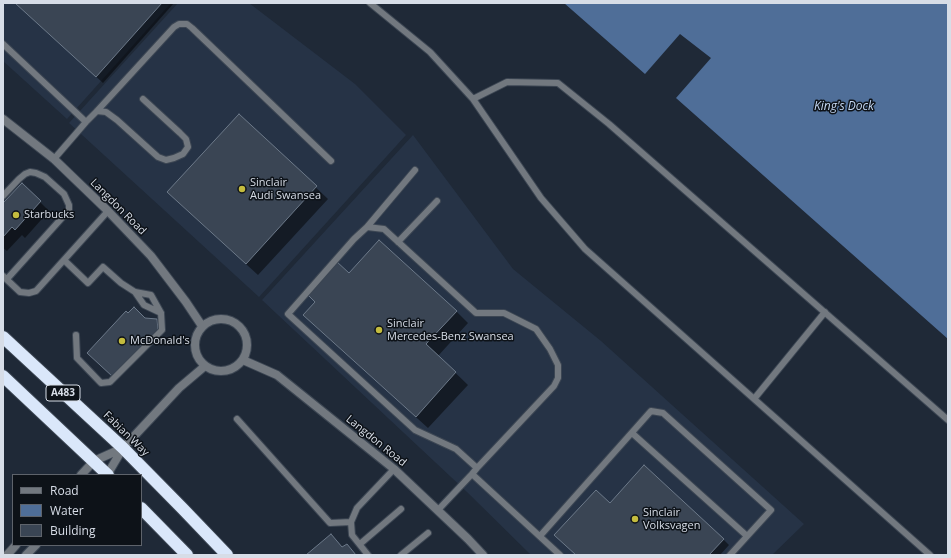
<!DOCTYPE html>
<style>
body{margin:0}
#map{position:relative;width:951px;height:558px;overflow:hidden;background:#1f2937;font-family:"Open Sans",sans-serif}
canvas{display:block}
.frame{position:absolute;inset:0;border:4px solid #d7dde7;pointer-events:none}
.legend{position:absolute;left:12px;top:474px;width:130px;height:72px;box-sizing:border-box;background:#0d1218;border:1px solid #5e636b;margin:0;padding:5px 7px;list-style:none;font-size:12px;color:#d7dde7}
.legend li{display:flex;align-items:center;gap:8px;height:20px}
.legend b{width:20px;border:1px solid #5e636b}
</style>
<div id="map">
<canvas width="951" height="558"></canvas>
<div class="frame"></div>
<ul class="legend">
<li><b style="height:5px;background:#72787f"></b>Road</li>
<li><b style="height:11px;background:#4f6e98"></b>Water</li>
<li><b style="height:11px;background:#3a4554"></b>Building</li>
</ul>
</div>
<script>
const context = document.querySelector('canvas').getContext('2d');
context.lineJoin = 'round';
function fill(path, color) {
  context.fillStyle = color;
  context.fill(path, 'evenodd');
}
function poly(rows) {
  const path = new Path2D();
  for (const r of rows) {
    if (r.length === 3) {
      path.moveTo(r[0] + r[2], r[1]);
      path.arc(r[0], r[1], r[2], 0, 2 * Math.PI);
      continue;
    }
    path.moveTo(r[0], r[1]);
    for (let i = 2; i < r.length; i += 2) path.lineTo(r[i], r[i + 1]);
  }
  return path;
}
function stroke(path, color, width, dash) {
  context.strokeStyle = color;
  context.lineWidth = width;
  context.lineCap = dash ? 'butt' : 'round';
  context.setLineDash(dash || []);
  context.stroke(path);
}
function label(font, color, halo, rows, align = 'center') {
  context.font = font + ' "Open Sans",sans-serif';
  context.lineWidth = 3;
  context.setLineDash([]);
  context.textBaseline = 'middle';
  context.strokeStyle = halo;
  context.fillStyle = color;
  for (const [text, x, y, turn = 0] of rows) {
    context.save();
    context.translate(x, y);
    context.rotate((+turn || 0) * Math.PI / 180);
    context.textAlign = isNaN(turn) ? turn : align;
    if (halo) context.strokeText(text, 0, 0);
    context.fillText(text, 0, 0);
    context.restore();
  }
}
fill(poly([
 [3,3,171,3,67,119,3,61],
 [178,3,249,3,355,84,406,135,259,297,69,123],
 [413,135,513,269,601,341,804,524,772,555,531,555,467,492,262,300]
]), '#263346');
fill(poly([
 [564,3,948,3,948,339,676,98,711,58,680,34,645,74]
]), '#4f6e98');
fill(poly([
 [16,3,174,3,103,83],
 [239,115,328,199,258,275,180,204],
 [22,184,49,211,25,238,22,235,7,251,3,248,3,205],
 [349,275,456,311,468,323,438,356,468,385,428,428,316,327,304,315],
 [145,319,156,320,159,323,160,333],
 [610,504,723,539,729,545,720,555,577,555]
]), '#0007');
const building = poly([
 [15,3,162,3,96,77,15,3],
 [239,114,317,186,246,264,167,192,239,114],
 [22,183,41,201,15,230,12,227,3,237,3,203,22,183],
 [379,240,457,311,426,344,456,372,416,417,303,315,315,302,307,294,336,261,349,273,379,240],
 [134,307,145,318,157,319,158,330,113,377,87,353,126,311,128,313,134,307],
 [644,465,724,539,709,555,576,555,554,535,596,490,610,503,644,465],
 [331,534,342,547,347,544,356,555,306,555,331,534]
]);
fill(building, '#3a4554');
stroke(building, '#6c7989', 1);
const lane = poly([
 [370,3,430,52,473,99,541,198,585,249,930,555],
 [3,44,86,122],
 [473,99,507,82,558,83,609,124,948,420],
 [97,111,106,112,117,120,158,157,166,160,174,158,183,154,188,147,186,139,180,133,143,99],
 [54,159,86,122,97,111,174,27,179,24,187,24,192,28,331,161],
 [3,196,19,179,25,174,30,172,36,173,45,177,64,194,69,205,69,210,7,279],
 [367,227,415,170],
 [398,242,437,201],
 [64,260,88,283,103,267,121,283,135,292,151,295,161,313,162,330,110,382,101,383,77,358,76,335],
 [3,276,20,292,29,293,36,291,108,211],
 [135,292,144,305,161,313],
 [754,399,825,312],
 [237,419,330,523,351,522],
 [632,433,747,536],
 [472,474,560,555],
 [438,510,472,474,477,468,554,386,558,378,558,365,550,349,536,329,504,313,476,313,384,229,367,227,354,239,288,314,415,430,456,449,477,468],
 [540,536,651,411,663,413,771,510,730,555],
 [360,544,401,509],
 [368,555,352,535,351,522,357,508,394,469],
 [401,555,428,533]
]);
const street = poly([
 [3,119,54,159,108,211,151,256,186,302,202,326],
 [221,345,26],
 [243,360,277,375,394,469,468,539,483,555],
 [81,475,94,461,123,448],
 [107,475,123,448,179,388,205,366],
 [7,555,16,545],
 [26,555,36,545]
]);
const highway = poly([
 [3,337,123,448,183,509,227,555],
 [3,376,108,475],
 [141,508,187,555]
]);
stroke(lane, '#3c4653', 8);
stroke(street, '#3c4653', 10);
stroke(highway, '#3c4653', 14);
stroke(lane, '#72787f', 6);
stroke(street, '#72787f', 8);
stroke(highway, '#dae7fa', 12);
for (const [x, y, r, color] of [
 [242,189,4,"#c4bc3e"],
 [16,215,4,"#c4bc3e"],
 [379,330,4,"#c4bc3e"],
 [122,341,4,"#c4bc3e"],
 [635,519,4,"#c4bc3e"]
]) {
  const dot = new Path2D();
  dot.arc(x, y, r, 0, 2 * Math.PI);
  context.fillStyle = color;
  context.fill(dot);
  stroke(dot, '#0d1218', 1.5);
}
for (const [x, y, w] of [
 [63,393,34]
]) {
  const box = new Path2D();
  box.roundRect(x - w / 2, y - 8, w, 16, 3);
  context.fillStyle = '#0d1218';
  context.fill(box);
  stroke(box, '#d7dde7', 1);
}
label('bold 10px', '#d7dde7', null, [
 ["A483",63,393]
]);
label('11px', '#d7dde7', '#0d1218', [
 ["Sinclair",250,183],
 ["Audi Swansea",250,196],
 ["Starbucks",24,215],
 ["Sinclair",387,324],
 ["Mercedes-Benz Swansea",387,337],
 ["McDonald's",130,341],
 ["Sinclair",643,513],
 ["Volksvagen",643,526]
], 'left');
label('11px', '#d7dde7', '#0d1218', [
 ["Langdon Road",118,207,45],
 ["Fabian Way",126,434,44],
 ["Langdon Road",376,441,39]
]);
label('italic 12px', '#c4d7f2', '#0d1218', [
 ["King's Dock",844,107]
]);
</script>
